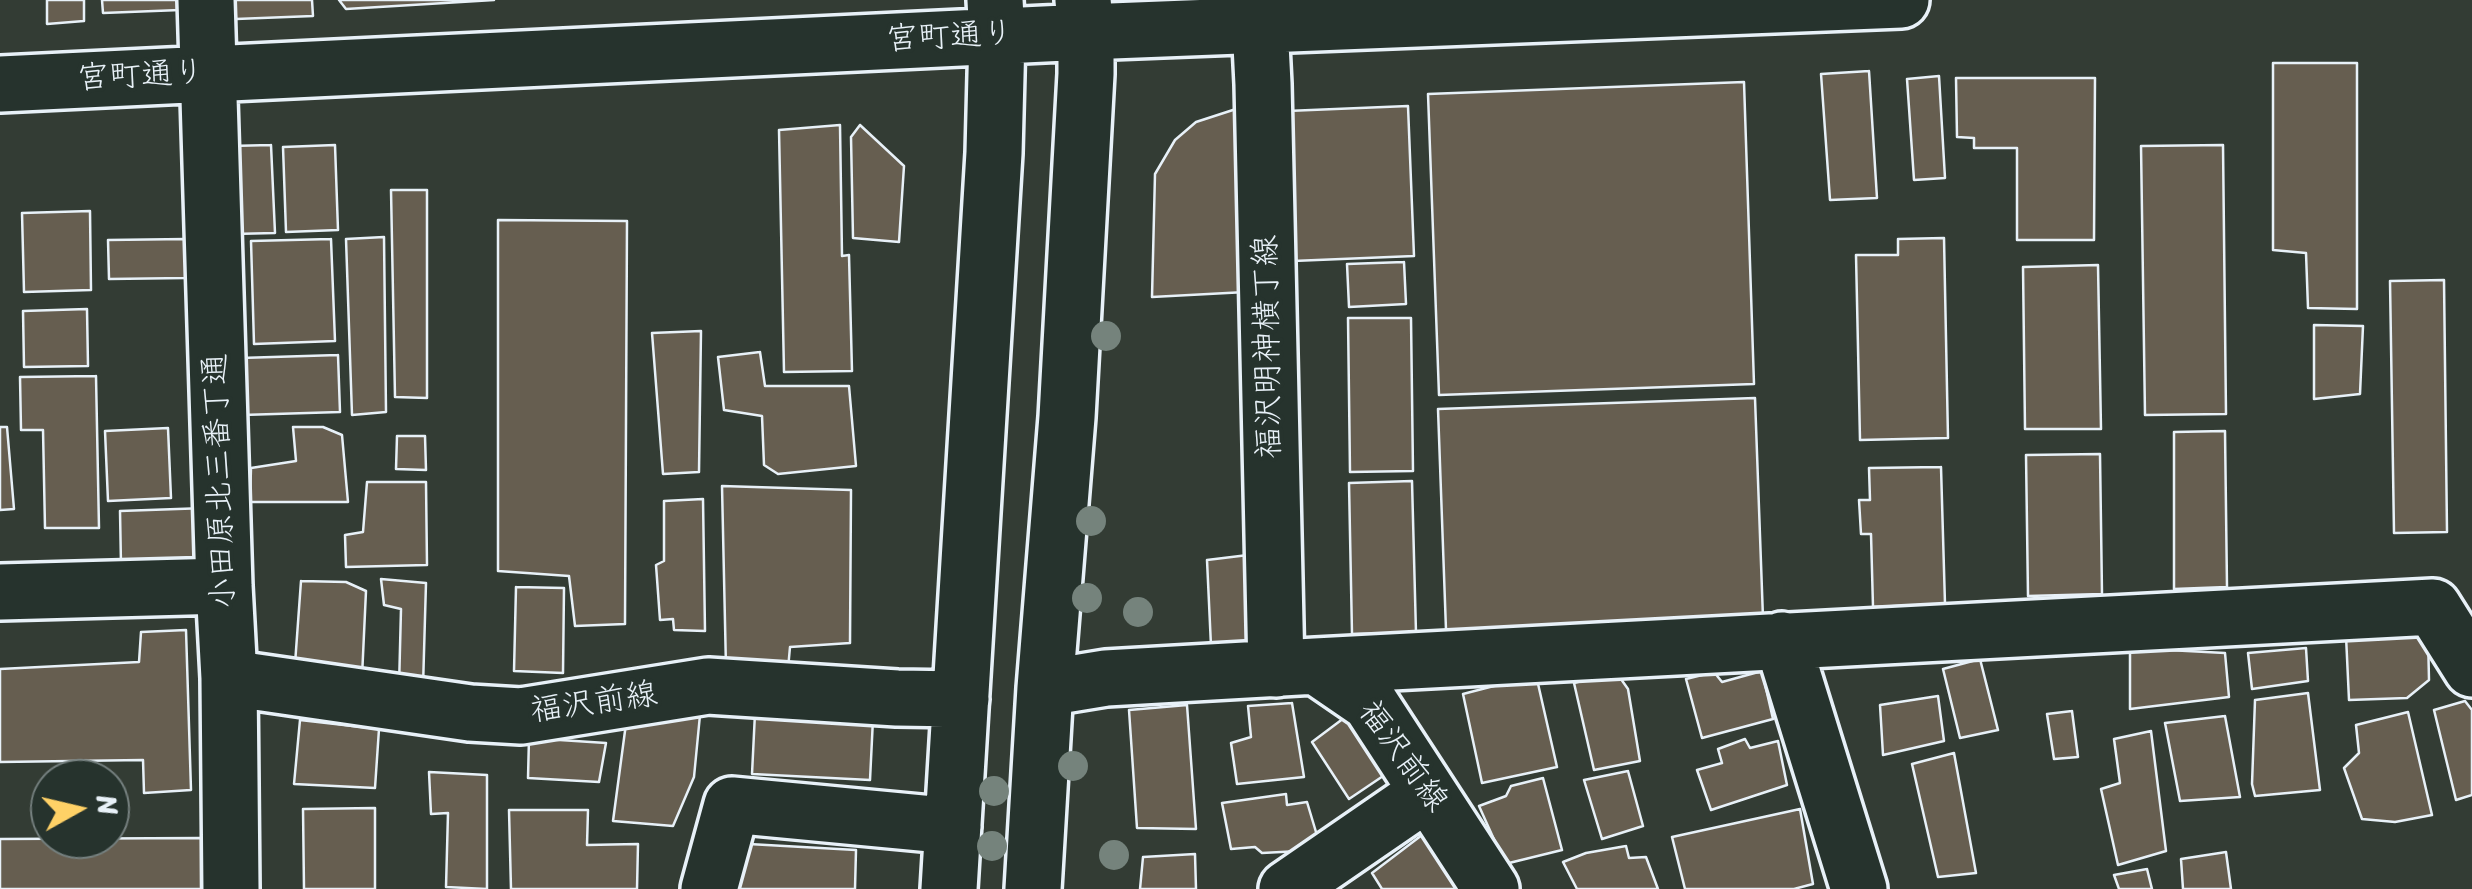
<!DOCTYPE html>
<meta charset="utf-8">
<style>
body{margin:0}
#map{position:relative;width:2472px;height:889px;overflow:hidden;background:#333c34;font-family:Sriracha,sans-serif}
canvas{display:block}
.north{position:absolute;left:30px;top:759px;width:100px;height:100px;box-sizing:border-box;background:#26332d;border:2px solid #747f7e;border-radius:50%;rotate:82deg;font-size:28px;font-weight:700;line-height:40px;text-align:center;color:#e8f1f8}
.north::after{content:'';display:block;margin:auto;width:35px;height:45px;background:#ffd166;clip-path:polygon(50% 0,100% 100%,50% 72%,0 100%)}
</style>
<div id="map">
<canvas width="2472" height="889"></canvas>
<div class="north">N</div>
</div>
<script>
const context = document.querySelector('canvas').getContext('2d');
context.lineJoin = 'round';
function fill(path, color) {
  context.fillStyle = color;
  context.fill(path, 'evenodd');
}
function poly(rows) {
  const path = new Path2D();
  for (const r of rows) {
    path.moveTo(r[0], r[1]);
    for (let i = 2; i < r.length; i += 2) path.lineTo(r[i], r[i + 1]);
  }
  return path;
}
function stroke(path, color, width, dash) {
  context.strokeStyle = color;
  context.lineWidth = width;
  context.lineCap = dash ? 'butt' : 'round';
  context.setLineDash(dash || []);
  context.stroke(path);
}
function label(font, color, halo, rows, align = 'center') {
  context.font = font + ' Sriracha,"Klee One",sans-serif';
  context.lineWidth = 8;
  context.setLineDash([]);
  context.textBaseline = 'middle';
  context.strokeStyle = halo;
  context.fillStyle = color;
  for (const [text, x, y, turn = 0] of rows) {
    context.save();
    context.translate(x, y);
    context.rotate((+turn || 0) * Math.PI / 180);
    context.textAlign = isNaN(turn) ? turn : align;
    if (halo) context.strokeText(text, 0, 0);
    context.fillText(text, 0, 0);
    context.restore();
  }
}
const building = poly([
 [47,0,84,0,84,21,47,24,47,0],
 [102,0,180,0,180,10,103,13,102,0],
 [235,0,312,0,313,16,236,19,235,0],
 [339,0,494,0,346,9,339,0],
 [2273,63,2357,63,2357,309,2308,308,2306,253,2273,250,2273,63],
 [1869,71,1877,198,1830,200,1821,74,1869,71],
 [1939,76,1945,178,1914,180,1907,79,1939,76],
 [1956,78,2095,78,2094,240,2017,240,2017,148,1974,148,1974,138,1957,137,1956,78],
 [1744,82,1754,384,1439,395,1428,94,1744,82],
 [1408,106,1414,256,1293,261,1287,111,1408,106],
 [1236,109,1246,292,1152,297,1155,174,1175,140,1196,122,1236,109],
 [840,125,842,256,849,255,852,371,784,372,779,130,840,125],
 [860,125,904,166,899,242,853,238,851,137,860,125],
 [271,145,275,233,233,234,230,146,271,145],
 [335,145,338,230,286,232,283,147,335,145],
 [2223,145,2226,414,2145,415,2141,146,2223,145],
 [391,190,427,190,427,398,395,397,391,190],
 [90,211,91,290,24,292,22,213,90,211],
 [498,220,627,221,625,624,575,626,569,576,498,571,498,220],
 [384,237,386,412,352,415,346,239,384,237],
 [1944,238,1948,438,1860,440,1856,255,1898,255,1898,239,1944,238],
 [186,239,186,278,109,279,108,240,186,239],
 [331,239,335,341,254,344,251,241,331,239],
 [1404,262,1406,304,1349,307,1347,264,1404,262],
 [2098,265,2101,429,2025,429,2023,267,2098,265],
 [2444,280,2447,532,2394,533,2390,281,2444,280],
 [87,309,88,366,24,367,23,311,87,309],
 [1348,318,1411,318,1413,471,1350,472,1348,318],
 [2314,325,2363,326,2360,394,2314,399,2314,325],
 [701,331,699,472,663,474,652,333,701,331],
 [760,352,765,386,849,386,856,466,778,474,764,465,762,416,724,410,718,357,760,352],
 [338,355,340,412,242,415,240,358,338,355],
 [96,376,99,528,45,528,43,430,21,430,20,377,96,376],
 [1755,398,1763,618,1446,630,1438,409,1755,398],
 [0,427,7,427,14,509,0,510,0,427],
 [293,427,323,427,342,435,348,502,250,502,251,468,296,461,293,427],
 [168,428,171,498,108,501,105,431,168,428],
 [2225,431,2227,587,2174,589,2174,432,2225,431],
 [397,436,425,436,426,470,396,469,397,436],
 [2100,454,2102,594,2028,596,2026,455,2100,454],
 [1941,467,1945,604,1873,607,1871,534,1861,534,1859,500,1870,500,1869,468,1941,467],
 [1412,481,1416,633,1352,634,1349,483,1412,481],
 [367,482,426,482,427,565,346,567,345,535,363,532,367,482],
 [722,486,851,490,850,643,790,647,788,669,726,668,722,486],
 [703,499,705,631,674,630,673,619,660,620,656,565,664,561,664,501,703,499],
 [206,508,208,562,121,565,120,511,206,508],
 [1248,555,1250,642,1211,646,1207,560,1248,555],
 [381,579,426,583,423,687,399,687,401,609,384,605,381,579],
 [301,581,346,582,366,591,362,677,295,664,301,581],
 [516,587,564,588,563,673,514,671,516,587],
 [186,630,191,790,144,793,143,760,0,762,0,669,139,662,141,632,186,630],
 [2346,636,2428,636,2429,680,2407,698,2349,700,2346,636],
 [2130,648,2225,653,2229,697,2130,709,2130,648],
 [2306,648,2308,681,2252,689,2248,653,2306,648],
 [1980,659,1998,730,1960,738,1943,669,1980,659],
 [1762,671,1773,719,1702,738,1686,679,1714,672,1722,682,1762,671],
 [1616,672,1628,689,1640,761,1594,770,1574,683,1616,672],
 [1536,675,1557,767,1482,783,1463,694,1536,675],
 [2308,693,2320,790,2255,796,2252,784,2255,700,2308,693],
 [1938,696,1944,741,1883,755,1880,705,1938,696],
 [2465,701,2472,710,2472,795,2456,800,2434,710,2465,701],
 [1292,703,1304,777,1237,784,1231,743,1251,737,1248,706,1292,703],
 [1187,705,1196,829,1137,828,1129,710,1187,705],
 [2072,711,2078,757,2054,759,2047,714,2072,711],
 [2408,712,2432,815,2395,822,2362,819,2344,768,2359,753,2356,725,2408,712],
 [755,713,873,719,870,780,752,774,755,713],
 [700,715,694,777,673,826,613,821,627,716,700,715],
 [1348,715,1392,770,1349,799,1312,742,1348,715],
 [2225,716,2240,797,2180,801,2165,723,2225,716],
 [300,720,379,729,375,788,294,784,300,720],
 [2151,731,2166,851,2118,865,2101,789,2120,783,2114,739,2151,731],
 [529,738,606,743,599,782,528,778,529,738],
 [1745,739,1750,748,1778,741,1787,785,1711,810,1697,770,1722,763,1718,749,1745,739],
 [1954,753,1976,873,1938,877,1912,764,1954,753],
 [1628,771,1643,826,1602,839,1584,780,1628,771],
 [429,772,487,775,487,889,446,887,448,813,431,814,429,772],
 [1543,778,1562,850,1505,864,1479,806,1506,796,1511,786,1543,778],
 [1286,794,1287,805,1307,802,1319,842,1300,851,1262,853,1255,847,1231,849,1222,803,1286,794],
 [375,808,375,889,304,889,303,809,375,808],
 [1800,809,1813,884,1794,889,1685,889,1672,837,1800,809],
 [509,810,588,810,587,845,638,844,637,889,511,889,509,810],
 [1422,835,1457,889,1382,889,1372,873,1422,835],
 [201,838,201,889,0,889,0,839,201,838],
 [731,843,856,850,855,889,729,889,731,843],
 [1626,846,1629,858,1646,857,1658,889,1577,889,1563,862,1586,853,1626,846],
 [2226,852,2231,889,2183,889,2181,859,2226,852],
 [1195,854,1196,889,1140,889,1143,857,1195,854],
 [2147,869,2152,889,2119,889,2114,875,2147,869]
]);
fill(building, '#665e50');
stroke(building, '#e8f1f8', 2.5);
const minor = poly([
 [206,0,224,586,229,678,231,889],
 [1260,25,1263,84,1276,669],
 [0,84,1086,32,1901,0],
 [0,592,224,586],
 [1782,640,1859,889],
 [1316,666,2433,607,2472,669],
 [229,678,470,713,521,716,708,686,897,698,961,699],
 [1045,688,1106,678,1316,666,1370,703,1491,889],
 [709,889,732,805,953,826],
 [949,889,994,153,997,36,995,0],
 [1033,889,1045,688,1067,417,1086,74,1086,32,1083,0],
 [1287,889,1428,792]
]);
stroke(minor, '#e8f1f8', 62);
stroke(minor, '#26332d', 55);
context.fillStyle = '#75837c';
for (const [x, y] of [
 [1106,336],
 [1091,521],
 [1087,598],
 [1138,612],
 [1073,766],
 [994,791],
 [992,846],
 [1114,855]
]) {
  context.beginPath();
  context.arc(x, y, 15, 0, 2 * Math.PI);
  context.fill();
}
label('32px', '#e8f1f8', '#26332d', [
 ["宮町通り",950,38,-3],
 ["宮町通り",141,77,-3],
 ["福沢明神横丁線",1269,347,-91],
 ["小田原北三番丁通",221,481,-92],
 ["福沢前線",594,704,-8],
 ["福沢前線",1402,757,54]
]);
</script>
